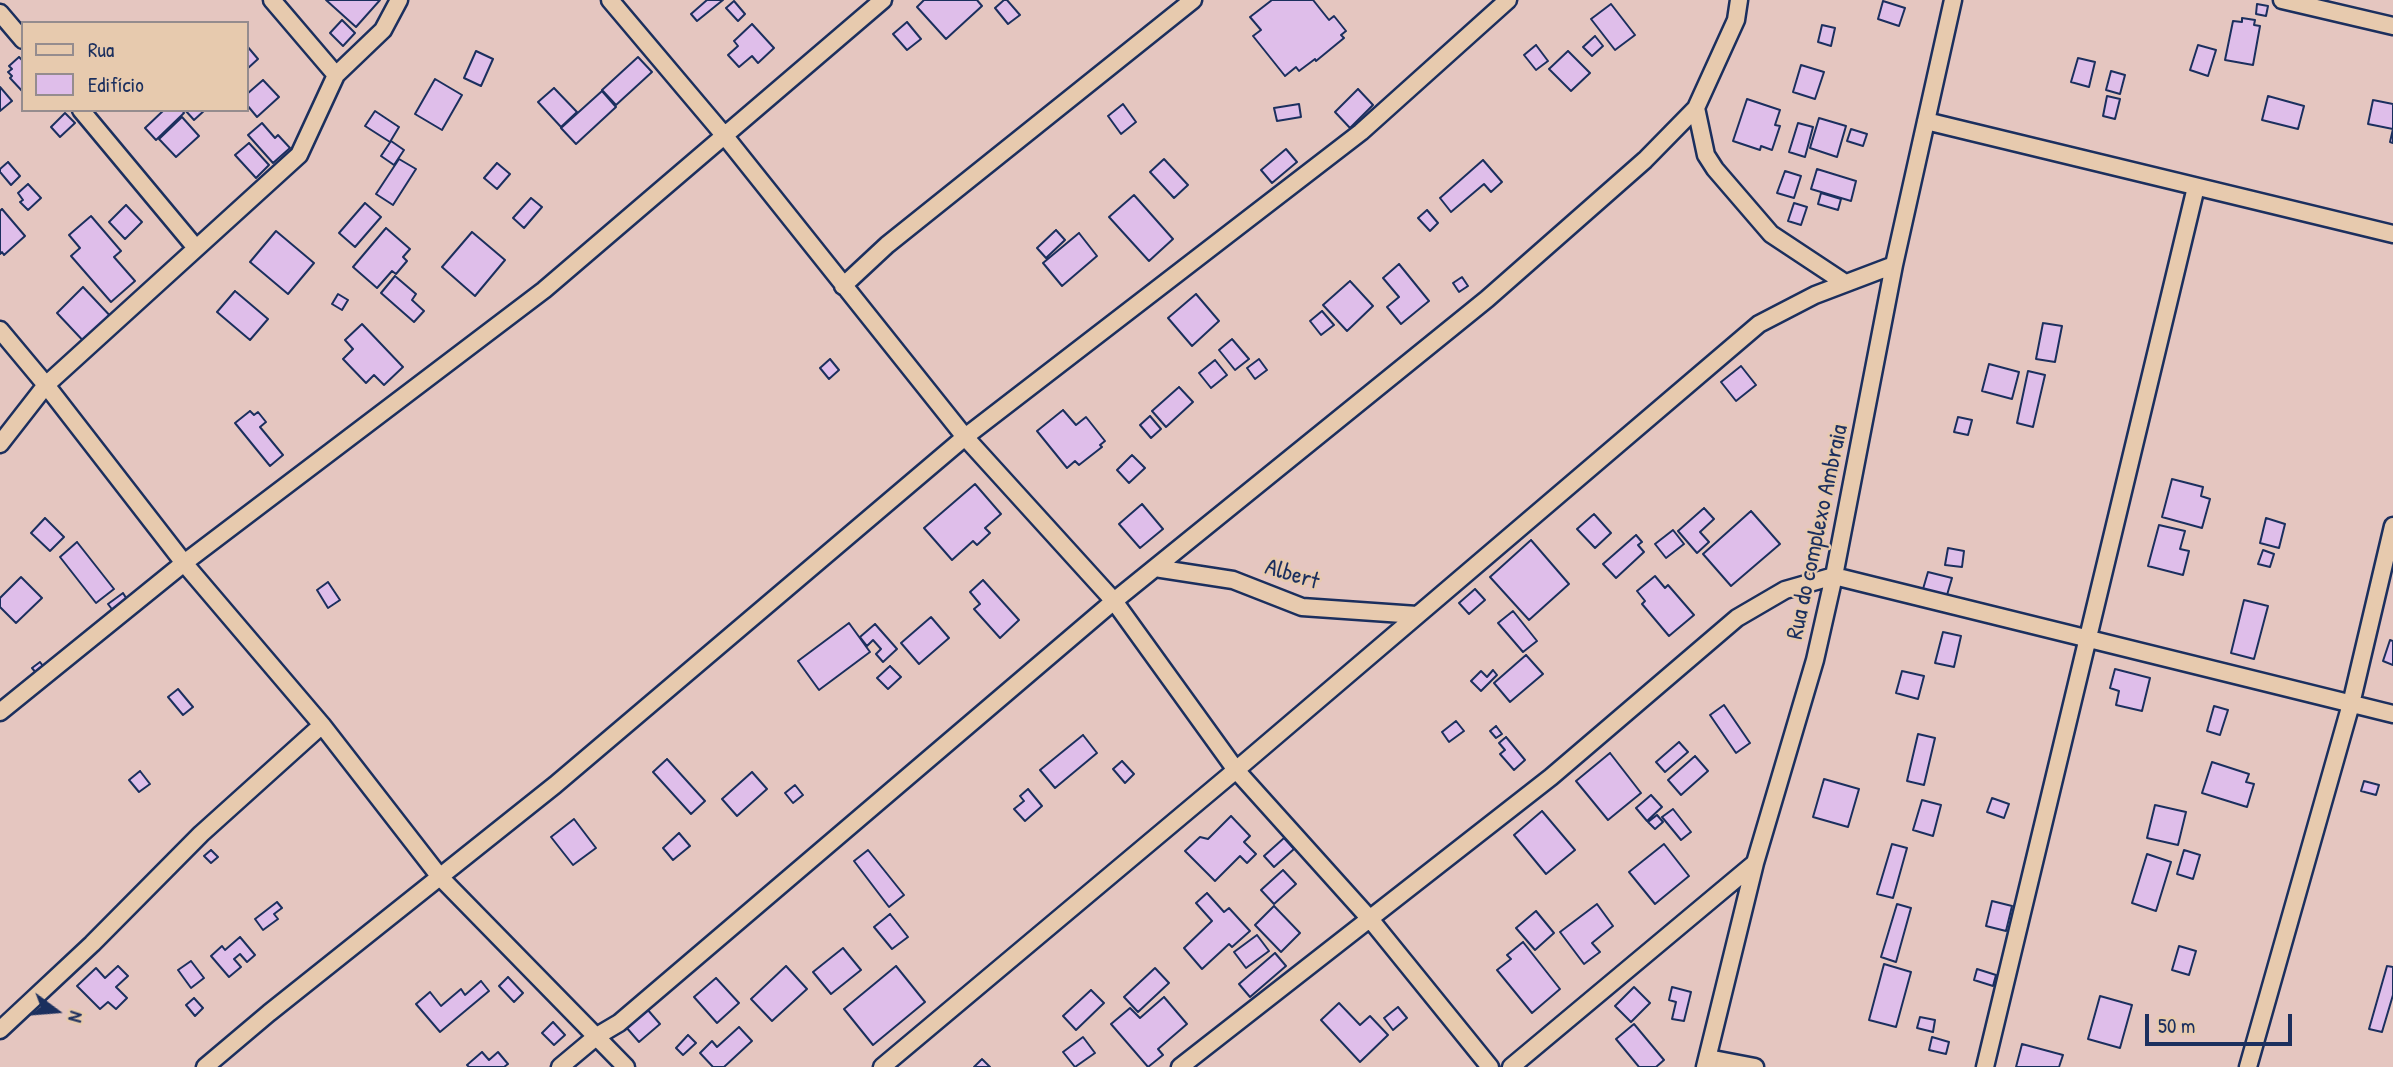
<!DOCTYPE html>
<meta charset="utf-8">
<style>
body{margin:0}
#map{position:relative;width:2393px;height:1067px;overflow:hidden;background:#e5c6c0;font-family:"Patrick Hand",sans-serif}
canvas{display:block}
.legend{position:absolute;left:21px;top:21px;width:228px;height:91px;box-sizing:border-box;background:#e7caae;border:2px solid #958c8e;margin:0;padding:9px 12px;list-style:none;font-size:21px;color:#1b2f5e}
.legend li{display:flex;align-items:center;gap:14px;height:35px}
.legend b{width:35px;border:2px solid #958c8e}
.north{position:absolute;left:21px;top:976px;width:70px;height:70px;-webkit-text-stroke:5px #e7caae;paint-order:stroke;rotate:106deg;font-size:19px;font-weight:700;line-height:28px;text-align:center;color:#1b2f5e}
.north::after{content:'';display:block;margin:auto;width:24px;height:32px;background:#1b2f5e;clip-path:polygon(50% 0,100% 100%,50% 72%,0 100%)}
.scale{position:absolute;left:2145px;top:1014px;width:147px;height:32px;box-sizing:border-box;border:4px solid #1b2f5e;border-top:0;padding-left:9px;font-size:21px;line-height:24px;white-space:nowrap;color:#1b2f5e;-webkit-text-stroke:5px #e7caae;paint-order:stroke}
</style>
<div id="map">
<canvas width="2393" height="1067"></canvas>
<ul class="legend">
<li><b style="height:9px;background:#e7caae"></b>Rua</li>
<li><b style="height:19px;background:#dfbeea"></b>Edifício</li>
</ul>
<div class="north">N</div>
<div class="scale">50 m</div>
</div>
<script>
const context = document.querySelector('canvas').getContext('2d');
context.lineJoin = 'round';
function fill(path, color) {
  context.fillStyle = color;
  context.fill(path, 'evenodd');
}
function poly(rows) {
  const path = new Path2D();
  for (const r of rows) {
    path.moveTo(r[0], r[1]);
    for (let i = 2; i < r.length; i += 2) path.lineTo(r[i], r[i + 1]);
  }
  return path;
}
function stroke(path, color, width, dash) {
  context.strokeStyle = color;
  context.lineWidth = width;
  context.lineCap = dash ? 'butt' : 'round';
  context.setLineDash(dash || []);
  context.stroke(path);
}
function label(font, color, halo, rows, align = 'center') {
  context.font = font + ' "Patrick Hand",sans-serif';
  context.lineWidth = 5;
  context.setLineDash([]);
  context.textBaseline = 'middle';
  context.strokeStyle = halo;
  context.fillStyle = color;
  for (const [text, x, y, turn = 0] of rows) {
    context.save();
    context.translate(x, y);
    context.rotate((+turn || 0) * Math.PI / 180);
    context.textAlign = isNaN(turn) ? turn : align;
    if (halo) context.strokeText(text, 0, 0);
    context.fillText(text, 0, 0);
    context.restore();
  }
}
const building = poly([
 [326,0,380,0,356,27,326,0],
 [707,0,723,0,697,21,691,14,707,0],
 [924,0,977,0,982,6,946,39,917,7,924,0],
 [1004,0,1007,0,1020,15,1008,24,995,8,1004,0],
 [1272,0,1313,0,1329,20,1334,16,1346,31,1341,35,1344,38,1316,61,1315,59,1299,71,1296,67,1285,76,1253,36,1261,30,1250,17,1272,0],
 [734,1,745,14,738,21,726,8,734,1],
 [1883,1,1905,8,1899,26,1878,19,1883,1],
 [1611,4,1635,35,1615,50,1591,19,1611,4],
 [2257,4,2268,6,2266,16,2256,14,2257,4],
 [2242,18,2255,20,2254,25,2260,26,2253,65,2225,60,2233,21,2242,22,2242,18],
 [342,20,355,33,343,46,330,33,342,20],
 [907,22,921,39,907,50,893,34,907,22],
 [752,24,774,48,758,63,752,56,739,67,728,55,738,46,734,41,752,24],
 [1822,25,1835,28,1831,46,1818,42,1822,25],
 [1595,36,1603,46,1592,56,1583,47,1595,36],
 [1536,45,1548,61,1536,70,1524,55,1536,45],
 [2198,45,2216,50,2208,76,2190,70,2198,45],
 [247,46,258,59,247,69,247,46],
 [476,51,493,59,481,86,464,78,476,51],
 [1568,51,1590,73,1571,91,1549,69,1568,51],
 [19,57,23,61,23,92,10,78,12,76,8,72,12,69,9,66,19,57],
 [638,57,652,72,616,105,602,90,638,57],
 [2078,58,2095,62,2089,87,2071,82,2078,58],
 [1801,65,1824,72,1815,99,1793,92,1801,65],
 [2111,71,2125,75,2120,94,2106,90,2111,71],
 [435,79,462,95,442,130,415,114,435,79],
 [263,80,279,97,257,117,247,105,247,94,263,80],
 [0,87,12,101,0,111,0,87],
 [554,88,577,112,561,127,538,102,554,88],
 [1358,89,1373,105,1350,128,1335,112,1358,89],
 [602,91,616,107,576,144,561,128,602,91],
 [2107,96,2120,99,2115,119,2103,116,2107,96],
 [2268,96,2304,106,2298,129,2262,120,2268,96],
 [1747,99,1780,110,1775,125,1780,126,1772,150,1761,146,1760,150,1733,141,1747,99],
 [2373,100,2393,104,2393,143,2390,142,2393,129,2368,124,2373,100],
 [1123,104,1136,122,1121,134,1108,116,1123,104],
 [1299,104,1301,117,1277,121,1274,108,1299,104],
 [164,110,182,110,184,113,156,140,145,128,164,110],
 [185,110,205,110,194,120,185,110],
 [375,111,399,127,390,142,365,126,375,111],
 [65,113,75,123,60,137,51,127,65,113],
 [182,117,199,136,176,157,159,139,182,117],
 [1819,118,1846,126,1837,157,1810,148,1819,118],
 [262,123,275,138,278,135,290,148,273,163,248,135,262,123],
 [1798,123,1813,127,1805,157,1789,152,1798,123],
 [1851,129,1867,134,1863,146,1847,141,1851,129],
 [391,141,404,150,394,165,381,156,391,141],
 [249,143,269,165,256,178,235,155,249,143],
 [1286,149,1297,162,1272,183,1261,170,1286,149],
 [399,159,416,169,393,205,376,194,399,159],
 [1164,159,1188,185,1174,198,1150,172,1164,159],
 [1483,160,1502,182,1491,192,1484,184,1451,212,1440,198,1483,160],
 [8,162,20,176,11,185,0,172,0,169,8,162],
 [497,163,510,174,497,189,484,178,497,163],
 [1817,169,1856,181,1851,201,1811,189,1817,169],
 [1785,171,1801,176,1794,198,1777,193,1785,171],
 [28,184,41,198,28,210,20,202,23,200,18,193,28,184],
 [1821,193,1841,199,1838,210,1818,204,1821,193],
 [1134,195,1173,239,1149,261,1109,217,1134,195],
 [531,198,542,207,524,228,513,218,531,198],
 [365,203,381,217,355,247,339,233,365,203],
 [1794,203,1807,207,1801,225,1788,221,1794,203],
 [126,205,142,222,125,239,109,222,126,205],
 [2,209,25,236,4,255,2,252,0,254,0,211,2,209],
 [1427,210,1438,223,1430,231,1418,218,1427,210],
 [91,216,121,251,114,257,135,281,111,302,71,256,80,248,69,235,91,216],
 [386,228,410,249,403,257,407,261,396,274,392,271,377,288,353,267,386,228],
 [1056,230,1065,240,1046,258,1037,248,1056,230],
 [276,231,314,263,288,294,250,262,276,231],
 [472,232,505,260,475,296,442,267,472,232],
 [1079,233,1097,256,1062,286,1043,263,1079,233],
 [1399,264,1429,301,1401,324,1387,307,1399,297,1383,278,1399,264],
 [395,276,416,294,412,300,424,311,414,322,381,293,395,276],
 [1462,277,1468,286,1459,292,1453,283,1462,277],
 [1350,281,1373,306,1347,331,1323,305,1350,281],
 [83,287,115,321,89,347,57,313,83,287],
 [235,291,268,319,250,340,217,312,235,291],
 [338,294,348,300,342,310,332,304,338,294],
 [1196,294,1219,321,1192,346,1168,318,1196,294],
 [1322,311,1334,325,1321,335,1310,321,1322,311],
 [2043,323,2062,326,2055,362,2036,359,2043,323],
 [362,324,403,367,384,385,374,375,366,383,343,359,353,349,345,340,362,324],
 [1232,339,1249,359,1235,370,1219,350,1232,339],
 [830,359,839,370,829,379,820,368,830,359],
 [1259,359,1267,370,1255,379,1247,368,1259,359],
 [1215,360,1227,375,1211,388,1199,373,1215,360],
 [1989,364,2019,372,2012,399,1982,391,1989,364],
 [1741,366,1756,385,1736,401,1721,382,1741,366],
 [2028,371,2045,375,2033,427,2017,423,2028,371],
 [1179,387,1193,402,1166,427,1152,411,1179,387],
 [1063,410,1076,425,1086,417,1105,441,1100,445,1102,447,1079,465,1075,461,1067,468,1037,431,1063,410],
 [250,411,254,415,258,412,266,422,260,427,283,455,270,466,235,423,250,411],
 [1150,416,1161,429,1151,438,1140,425,1150,416],
 [1958,417,1972,420,1968,435,1954,432,1958,417],
 [1132,455,1145,468,1129,483,1117,470,1132,455],
 [2172,479,2203,487,2201,496,2210,499,2202,528,2162,517,2172,479],
 [975,484,1001,514,985,528,990,533,977,545,973,541,952,560,924,528,975,484],
 [1142,504,1163,529,1140,548,1119,524,1142,504],
 [1704,508,1714,519,1700,532,1709,542,1697,553,1678,531,1704,508],
 [1751,511,1780,544,1731,586,1703,554,1751,511],
 [1594,514,1611,533,1595,548,1577,529,1594,514],
 [45,518,64,537,50,551,31,533,45,518],
 [2266,518,2285,524,2279,548,2260,543,2266,518],
 [2159,525,2185,531,2180,549,2189,551,2183,575,2148,566,2159,525],
 [1673,530,1684,544,1666,558,1655,544,1673,530],
 [1636,535,1642,542,1638,545,1644,552,1616,578,1603,564,1636,535],
 [1531,540,1569,584,1529,620,1490,577,1531,540],
 [77,542,114,589,96,603,60,557,77,542],
 [1948,548,1964,551,1962,567,1945,565,1948,548],
 [2263,550,2274,554,2270,567,2258,564,2263,550],
 [1928,572,1952,578,1947,595,1923,589,1928,572],
 [1655,576,1665,588,1668,585,1694,615,1669,636,1642,604,1645,601,1637,591,1655,576],
 [21,577,42,598,16,623,0,607,0,598,21,577],
 [983,580,1019,620,1000,638,974,609,980,604,970,592,983,580],
 [328,582,340,600,328,608,317,590,328,582],
 [1475,589,1485,600,1469,614,1459,603,1475,589],
 [123,593,131,606,117,616,108,604,123,593],
 [2244,600,2268,606,2254,659,2231,653,2244,600],
 [1513,611,1537,641,1523,652,1498,623,1513,611],
 [931,617,949,638,919,664,901,643,931,617],
 [849,623,870,652,819,690,798,661,849,623],
 [875,624,897,649,883,662,876,654,881,649,873,640,867,646,860,637,875,624],
 [1943,632,1961,636,1954,667,1935,663,1943,632],
 [2390,640,2393,641,2393,665,2383,661,2390,640],
 [1526,655,1543,674,1510,702,1494,683,1526,655],
 [40,662,48,673,41,679,32,668,40,662],
 [890,666,901,677,888,689,877,678,890,666],
 [2115,669,2150,678,2142,711,2116,705,2119,691,2110,688,2115,669],
 [1493,670,1497,675,1481,691,1471,681,1481,671,1487,677,1493,670],
 [1902,671,1924,676,1918,699,1896,693,1902,671],
 [178,689,193,707,183,715,168,697,178,689],
 [1724,705,1750,743,1736,753,1710,715,1724,705],
 [2214,706,2228,710,2220,735,2207,731,2214,706],
 [1456,721,1464,731,1449,742,1442,732,1456,721],
 [1496,726,1502,734,1496,738,1490,731,1496,726],
 [1918,734,1935,738,1924,785,1907,781,1918,734],
 [1083,735,1097,753,1055,788,1040,770,1083,735],
 [1506,737,1525,760,1514,770,1500,754,1505,750,1499,743,1506,737],
 [1679,742,1688,752,1665,772,1656,762,1679,742],
 [1610,753,1641,793,1608,820,1576,781,1610,753],
 [1695,756,1708,771,1681,795,1668,780,1695,756],
 [667,759,705,801,691,814,653,772,667,759],
 [1122,761,1134,774,1125,783,1113,769,1122,761],
 [2212,762,2249,774,2246,782,2254,784,2247,807,2202,793,2212,762],
 [140,771,150,784,139,792,129,780,140,771],
 [752,772,767,789,737,816,722,799,752,772],
 [1824,779,1859,789,1848,827,1813,817,1824,779],
 [2364,781,2379,785,2376,795,2361,791,2364,781],
 [795,785,803,795,793,803,785,793,795,785],
 [1028,789,1042,806,1025,821,1014,809,1024,801,1020,796,1028,789],
 [1651,795,1662,807,1647,821,1636,808,1651,795],
 [1992,798,2009,804,2004,818,1987,812,1992,798],
 [1922,800,1941,805,1933,836,1913,830,1922,800],
 [2155,805,2186,812,2178,845,2147,838,2155,805],
 [1673,809,1691,832,1681,840,1662,817,1673,809],
 [1542,811,1575,850,1546,874,1514,835,1542,811],
 [1657,815,1663,822,1655,829,1648,822,1657,815],
 [1231,816,1250,836,1244,842,1256,854,1247,863,1240,856,1215,881,1185,851,1200,837,1208,839,1231,816],
 [574,819,596,848,573,865,551,837,574,819],
 [679,833,690,846,673,860,663,848,679,833],
 [1284,838,1294,849,1274,867,1264,856,1284,838],
 [1664,844,1689,876,1655,904,1629,872,1664,844],
 [1892,844,1907,848,1893,898,1877,894,1892,844],
 [211,850,218,857,211,863,204,856,211,850],
 [868,850,904,895,889,907,854,861,868,850],
 [2184,850,2200,855,2193,879,2177,874,2184,850],
 [2147,854,2171,862,2156,911,2132,903,2147,854],
 [1283,870,1296,884,1274,904,1261,890,1283,870],
 [1207,893,1224,912,1229,908,1250,931,1232,947,1229,944,1202,969,1184,948,1212,921,1196,903,1207,893],
 [1992,901,2012,906,2006,931,1986,926,1992,901],
 [277,902,282,908,274,914,278,919,263,930,255,919,277,902],
 [1597,904,1613,926,1592,943,1600,952,1584,964,1560,932,1597,904],
 [1897,904,1911,908,1896,962,1881,957,1897,904],
 [1274,906,1300,933,1281,952,1255,925,1274,906],
 [1536,911,1554,933,1535,950,1516,928,1536,911],
 [890,914,908,937,892,949,874,927,890,914],
 [1257,935,1269,951,1246,968,1234,952,1257,935],
 [240,937,255,955,247,962,240,954,234,959,241,967,229,977,211,956,222,946,225,950,240,937],
 [1523,942,1560,989,1532,1013,1497,970,1511,959,1507,955,1523,942],
 [2179,946,2196,951,2189,975,2172,970,2179,946],
 [843,948,861,970,831,994,813,972,843,948],
 [1275,953,1286,966,1250,997,1239,984,1275,953],
 [191,961,204,978,191,988,178,970,191,961],
 [1884,964,1911,972,1896,1027,1869,1020,1884,964],
 [118,966,128,976,116,987,127,998,116,1009,108,1002,100,1009,77,986,96,968,105,978,118,966],
 [786,966,807,989,772,1021,751,999,786,966],
 [896,966,925,1002,873,1045,844,1009,896,966],
 [2387,966,2393,967,2393,995,2382,1032,2369,1029,2387,966],
 [1155,968,1169,983,1138,1012,1124,997,1155,968],
 [1977,969,1996,975,1993,986,1974,980,1977,969],
 [508,977,523,993,514,1002,499,986,508,977],
 [716,978,739,1003,717,1023,694,997,716,978],
 [481,981,489,991,440,1032,416,1004,430,992,441,1006,461,989,465,995,481,981],
 [1634,987,1650,1003,1631,1022,1615,1006,1634,987],
 [1672,987,1691,992,1684,1021,1672,1019,1676,1002,1669,1000,1672,987],
 [1091,990,1104,1003,1076,1030,1063,1016,1091,990],
 [2100,996,2132,1005,2120,1048,2088,1039,2100,996],
 [1164,997,1187,1024,1158,1049,1163,1055,1148,1067,1111,1024,1130,1008,1140,1018,1164,997],
 [194,998,203,1008,195,1016,186,1005,194,998],
 [1339,1003,1360,1025,1370,1016,1388,1035,1360,1062,1321,1020,1339,1003],
 [1398,1007,1407,1018,1393,1030,1384,1018,1398,1007],
 [647,1009,660,1024,639,1042,626,1027,647,1009],
 [1920,1017,1935,1020,1933,1032,1917,1028,1920,1017],
 [553,1022,565,1035,554,1045,542,1033,553,1022],
 [1634,1024,1664,1060,1656,1067,1639,1067,1616,1039,1634,1024],
 [739,1027,752,1041,724,1067,713,1067,700,1053,712,1041,717,1047,739,1027],
 [688,1035,696,1043,683,1055,676,1048,688,1035],
 [1083,1037,1095,1053,1075,1067,1063,1052,1083,1037],
 [1932,1037,1949,1042,1946,1054,1929,1050,1932,1037],
 [2022,1044,2063,1055,2059,1067,2016,1067,2022,1044],
 [482,1052,489,1060,498,1052,508,1064,504,1067,469,1067,467,1065,482,1052],
 [982,1059,990,1067,974,1067,982,1059]
]);
fill(building, '#dfbeea');
stroke(building, '#1b2f5e', 2);
const minor = poly([
 [272,0,336,75],
 [610,0,724,135,965,437,1114,601,1236,770,1370,919,1490,1067],
 [2282,0,2393,26],
 [0,13,23,40],
 [1696,108,1706,155,1715,169,1771,234,1845,283],
 [81,110,196,248],
 [1926,121,2393,234],
 [843,286,887,245,1193,0],
 [0,330,46,385,184,563,322,725,440,877,626,1067],
 [0,444,46,385,299,155,336,75,383,30,399,0],
 [1155,568,1233,580,1302,607,1417,615],
 [0,712,184,563,544,290,883,0],
 [0,1030,92,944,201,834,322,725],
 [1708,1058,1755,1067],
 [205,1067,269,1013,555,785,965,437,1361,132,1508,0],
 [560,1067,597,1036,619,1023,1114,601,1487,299,1645,160,1696,108,1736,20,1739,0],
 [882,1067,1236,770,1759,324,1815,295,1894,265],
 [1180,1067,1551,777,1737,618,1785,590,1834,576,2393,714],
 [1511,1067,1755,863],
 [1705,1067,1755,863,1815,660,1834,576,1894,265,1953,0],
 [1985,1067,2196,187],
 [2248,1067,2351,704,2393,526]
]);
stroke(minor, '#1b2f5e', 21);
stroke(minor, '#e7caae', 16);
label('24px', '#1b2f5e', '#e7caae', [
 ["Rua do complexo Ambraia",1818,532,-78],
 ["Albert",1292,575,17]
]);
</script>
